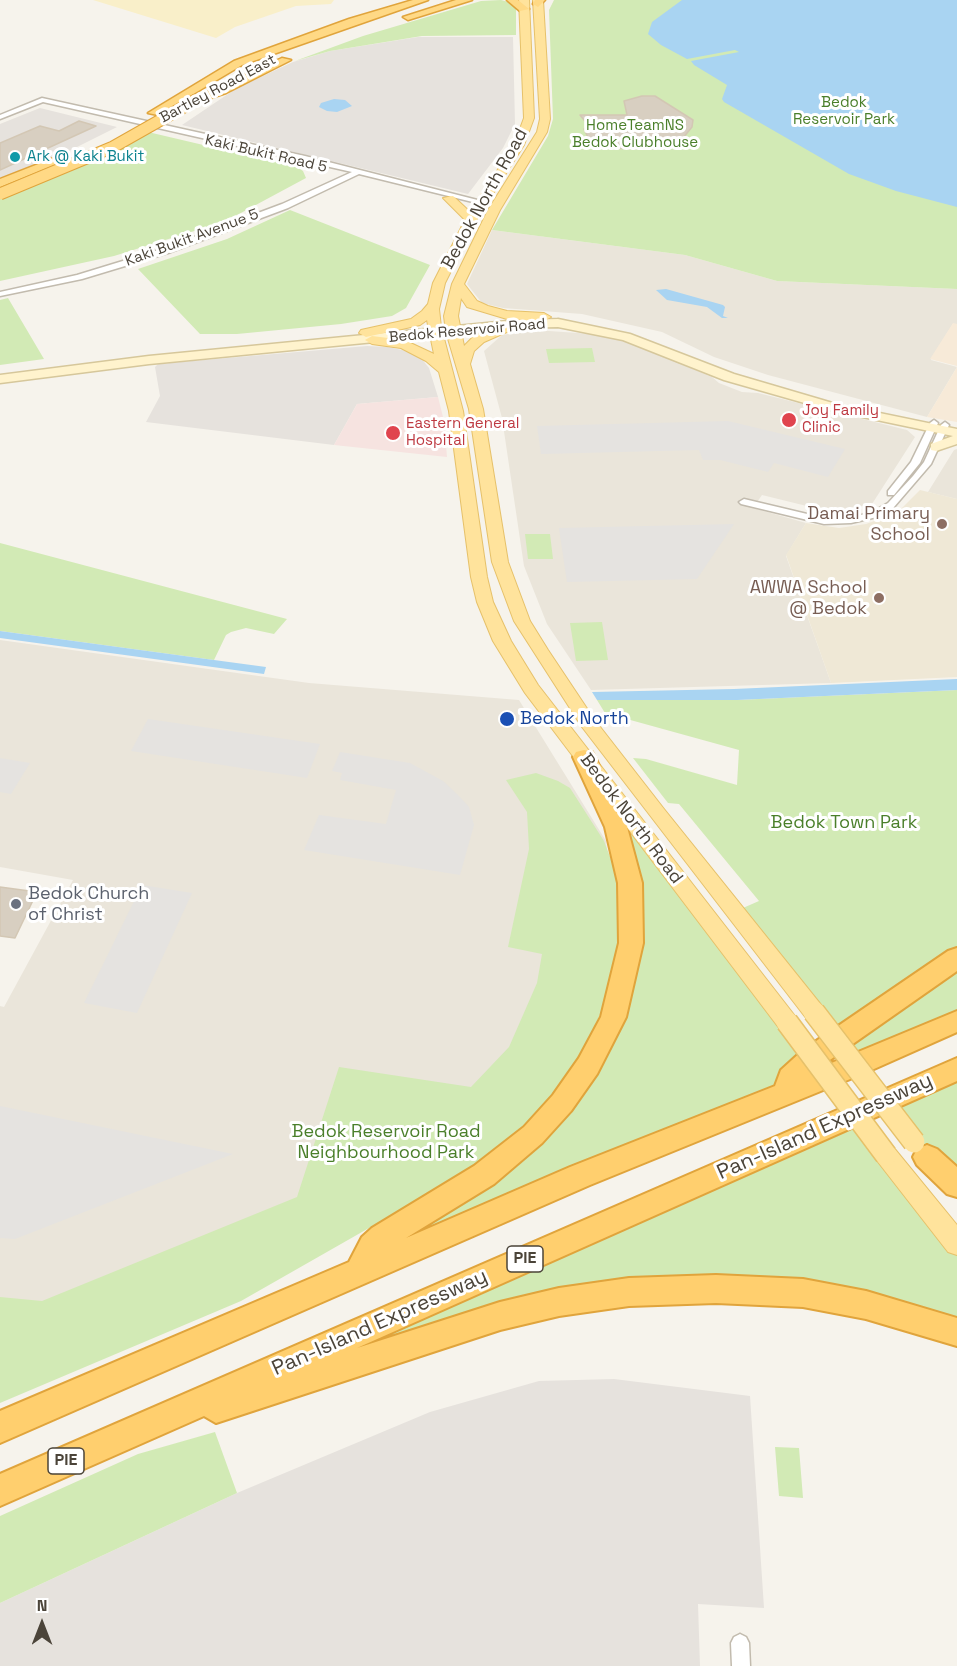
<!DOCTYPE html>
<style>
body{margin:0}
#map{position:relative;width:957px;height:1666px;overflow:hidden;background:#f6f3ec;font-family:"Space Grotesk",sans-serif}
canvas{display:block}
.north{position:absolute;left:12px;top:1594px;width:60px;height:60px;-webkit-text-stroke:4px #fff;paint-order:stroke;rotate:0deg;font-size:16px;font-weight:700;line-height:24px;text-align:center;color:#4b4439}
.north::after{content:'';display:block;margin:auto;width:21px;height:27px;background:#4b4439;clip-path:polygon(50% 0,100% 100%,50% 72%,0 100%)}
</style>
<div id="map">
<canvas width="957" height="1666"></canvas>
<div class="north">N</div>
</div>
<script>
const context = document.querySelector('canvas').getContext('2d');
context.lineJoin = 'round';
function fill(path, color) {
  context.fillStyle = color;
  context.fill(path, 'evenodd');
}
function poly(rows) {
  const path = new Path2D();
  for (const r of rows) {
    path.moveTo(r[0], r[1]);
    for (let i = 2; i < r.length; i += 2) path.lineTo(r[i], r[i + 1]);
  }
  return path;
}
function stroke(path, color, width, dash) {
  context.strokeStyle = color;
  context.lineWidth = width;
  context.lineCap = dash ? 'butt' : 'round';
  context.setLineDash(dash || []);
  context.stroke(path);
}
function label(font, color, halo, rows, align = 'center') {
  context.font = font + ' "Space Grotesk",sans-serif';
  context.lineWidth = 6;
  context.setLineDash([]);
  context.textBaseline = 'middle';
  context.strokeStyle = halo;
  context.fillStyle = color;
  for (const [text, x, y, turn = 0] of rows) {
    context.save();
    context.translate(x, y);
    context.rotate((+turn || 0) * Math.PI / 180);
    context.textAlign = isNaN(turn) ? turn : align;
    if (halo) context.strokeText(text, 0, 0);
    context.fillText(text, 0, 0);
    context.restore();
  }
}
fill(poly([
 [492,230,685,255,777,281,957,289,957,324,953,324,931,360,957,367,927,417,768,375,714,357,662,332,582,314,503,308,482,303,467,284],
 [534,330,593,334,629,342,712,377,719,383,742,392,758,393,907,430,915,437,872,504,831,512,762,495,753,508,806,523,786,556,831,683,591,690,547,624,524,566,502,418,484,351,502,335],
 [957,449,957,499,928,492,954,450],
 [0,640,309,683,519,700,606,841,615,937,570,1060,0,1383,0,1006,4,1007,73,880,0,867]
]), '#eae5da');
fill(poly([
 [953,323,957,324,957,366,930,359],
 [957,367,957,422,927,417]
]), '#f7ead8');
fill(poly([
 [418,37,513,37,515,124,503,148,468,194,182,125,237,88,293,62,330,51],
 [40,108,117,127,57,157,0,178,0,124],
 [367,346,388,347,407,351,421,358,429,368,438,397,357,404,334,445,146,422,160,396,155,367,158,364],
 [614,1379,750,1396,764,1608,698,1604,700,1666,0,1666,0,1603,237,1493,430,1412,539,1381]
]), '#e6e2dd');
fill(poly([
 [920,490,957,499,957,677,831,683,786,555,806,523,839,528,866,524,897,513]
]), '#efe8d6');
fill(poly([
 [438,397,444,421,447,457,334,445,357,404]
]), '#f6e3e0');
fill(poly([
 [501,0,516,4,516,35,422,36,330,51,295,61,363,36,481,1],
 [554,0,957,0,957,289,777,281,685,255,492,230,548,136,553,119,549,10],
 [148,132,297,167,303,171,306,178,239,214,207,227,114,256,0,281,0,198,71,171],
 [290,210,430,265,406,308,392,316,341,324,237,334,200,334,138,269,227,239],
 [8,298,44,359,0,365,0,300],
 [592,348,595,362,549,363,546,349],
 [525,534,550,534,553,559,528,559],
 [0,543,287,619,274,634,246,628,231,632,226,635,214,660,0,631],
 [602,622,608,660,576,661,570,623],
 [957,690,957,951,834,1034,736,911,759,901,679,804,668,803,633,758,646,759,737,785,739,750,605,713,597,700,737,700],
 [536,773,558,781,570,788,604,841,625,896,619,974,579,1060,544,1110,497,1155,241,1301,0,1403,0,1297,42,1301,297,1197,339,1067,471,1087,509,1047,537,983,542,954,508,947,529,849,527,812,506,780],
 [632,821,812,1058,787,1091,413,1247,372,1246,562,1103,628,964,616,827],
 [957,958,957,1021,856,1065,837,1040],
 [957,1069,957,1194,883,1102],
 [855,1114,957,1244,957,1332,866,1305,639,1291,234,1403],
 [215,1432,237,1493,0,1603,0,1516,138,1454],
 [775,1447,799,1448,803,1498,779,1496]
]), '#d2eab5');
fill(poly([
 [93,0,334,0,331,4,296,6,235,27,216,38]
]), '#f9efc9');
fill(poly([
 [728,421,845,449,828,477,774,463,768,472,720,460,703,460,699,450,541,454,537,426],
 [734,524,697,579,567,582,559,528],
 [148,719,320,744,307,778,131,751],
 [340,752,410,763,443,781,458,795,469,807,474,825,460,875,304,850,319,815,386,824,396,790,340,780,342,773,332,771],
 [0,758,30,763,11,794,0,792],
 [142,885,192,893,137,1013,84,1003],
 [0,1106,233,1154,15,1239,0,1238]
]), '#e5e3e0');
fill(poly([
 [682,0,957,0,957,207,896,191,849,174,724,102,722,99,727,85,694,65,691,61,739,52,735,50,687,59,661,45,648,34,652,22],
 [334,99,345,100,352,106,337,112,327,111,319,107,321,103],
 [666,289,723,305,725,307,723,316,728,318,722,318,707,307,667,300,656,290],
 [0,631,214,660,266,667,264,674,0,638],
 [957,679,957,690,737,700,597,700,592,692,734,689]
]), '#a9d4f2');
const building = poly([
 [642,96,655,96,693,120,692,127,683,138,686,146,657,146,657,149,593,148,584,129,588,125,580,115,627,115,624,101,642,96],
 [79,121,96,126,0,170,0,143,40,126,59,131,79,121],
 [0,887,37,892,15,938,0,936,0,887]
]);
fill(building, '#d8cfc1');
stroke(building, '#d3c7b4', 1.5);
const minor = poly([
 [42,98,305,156,501,206,497,208,359,174,288,208,168,253,82,279,0,296,0,292,77,275,162,249,282,204,352,172,43,102,0,119,0,115,42,98],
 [934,420,938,423,920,463,894,495,888,495,888,491,911,462,930,423,934,420],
 [945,422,949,425,931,464,894,507,877,517,851,523,824,524,741,504,739,502,744,499,824,518,851,517,871,513,888,503,913,476,924,462,941,425,945,422],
 [740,1634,746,1637,749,1643,750,1666,732,1666,731,1643,734,1637,740,1634]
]);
const secondary = poly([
 [558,319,630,334,734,374,836,404,957,429,957,444,936,451,931,450,931,444,953,436,829,410,724,380,623,340,558,327,518,328,149,364,0,383,0,375,149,356,518,320,558,319]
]);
const primary = poly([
 [519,0,529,0,534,118,524,145,477,219,445,283,439,309,441,327,463,411,487,577,493,602,511,641,538,685,795,1016,798,1022,795,1028,787,1031,779,1028,525,693,493,641,477,602,471,577,449,411,439,372,426,361,401,348,372,344,365,340,372,336,404,340,434,354,427,320,420,325,366,337,359,333,361,330,411,319,422,311,428,304,433,283,465,220,443,198,453,196,470,212,514,145,524,118,519,0],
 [533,0,543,0,550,119,547,132,500,210,464,284,477,301,488,306,507,311,544,313,551,317,544,321,507,319,467,307,461,298,458,316,464,346,474,336,513,321,518,320,525,324,484,342,474,351,470,364,483,409,508,562,530,621,548,650,594,719,664,809,822,1006,825,1012,822,1018,814,1021,806,1018,582,727,514,621,492,562,469,409,446,332,444,316,452,284,488,210,537,132,540,119,533,0],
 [886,1145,894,1148,957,1225,957,1255,948,1252,878,1162,874,1155,878,1148,886,1145]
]);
const trunk = poly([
 [413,0,428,0,242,65,158,115,148,113,234,61,349,19,413,0],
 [456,0,472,0,408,20,403,17,456,0],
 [507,0,518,0,529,9,520,11,507,0],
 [535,0,545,0,538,7,533,4,535,0],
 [282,58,291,60,226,93,196,103,190,100,282,58],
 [59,156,69,159,0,187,0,179,59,156]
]);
const motorway = poly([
 [584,750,592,752,595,757,627,827,642,883,643,943,626,1017,597,1074,571,1111,542,1143,494,1184,406,1238,570,1167,775,1086,781,1070,803,1050,948,951,957,948,957,971,817,1069,957,1011,957,1032,865,1073,590,1185,0,1443,0,1411,349,1262,362,1237,372,1228,474,1166,524,1127,553,1095,579,1058,601,1017,619,943,618,883,605,827,573,757,576,752,584,750],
 [957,1058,957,1081,357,1348,500,1302,559,1288,629,1278,716,1275,803,1279,866,1291,957,1318,957,1346,866,1319,803,1307,716,1303,629,1306,559,1316,500,1330,216,1423,204,1416,0,1506,0,1474,957,1058],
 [927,1145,937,1149,957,1167,957,1197,947,1194,917,1165,913,1157,917,1149,927,1145]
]);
stroke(minor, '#c2bbae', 3);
stroke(secondary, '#d6c79b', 3);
stroke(primary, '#e6c16a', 2);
stroke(trunk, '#e0a43c', 3);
stroke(motorway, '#e0a43c', 4);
fill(minor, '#fff');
fill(secondary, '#fff3cd');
fill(primary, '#ffe39c');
fill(trunk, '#ffd985');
fill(motorway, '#ffcf6e');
const primaryBridge = poly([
 [814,1012,914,1142],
 [787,1022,886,1155]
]);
const trunkBridge = poly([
 [0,194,113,147,196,100]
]);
stroke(primaryBridge, '#e6c16a', 24, []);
stroke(trunkBridge, '#e0a43c', 13, []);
stroke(primaryBridge, '#ffe39c', 21);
stroke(trunkBridge, '#ffd985', 11);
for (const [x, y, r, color] of [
 [15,157,6,"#0f9aa8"],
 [789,420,8,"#e0444e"],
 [393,433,8,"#e0444e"],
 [942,524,6,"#8d6e63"],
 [879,598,6,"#8d6e63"],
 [507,719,8,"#1a4fb4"],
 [16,904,6,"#6b7280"]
]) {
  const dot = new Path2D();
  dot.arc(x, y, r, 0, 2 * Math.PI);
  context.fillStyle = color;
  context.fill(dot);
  stroke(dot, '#fff', 2);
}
label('15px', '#4b4439', '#fff', [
 ["Bartley Road East",218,89,-28],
 ["Kaki Bukit Road 5",266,154,13],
 ["Kaki Bukit Avenue 5",192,238,-20],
 ["Bedok Reservoir Road",467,331,-5]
]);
label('15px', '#4a7f2a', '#fff', [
 ["Bedok",844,103],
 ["Reservoir Park",844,120],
 ["HomeTeamNS",635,126],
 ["Bedok Clubhouse",635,143]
]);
label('15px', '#0d838f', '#fff', [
 ["Ark @ Kaki Bukit",27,157]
], 'left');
label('15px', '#be3a42', '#fff', [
 ["Joy Family",802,411],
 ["Clinic",802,428],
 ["Eastern General",406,424],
 ["Hospital",406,441]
], 'left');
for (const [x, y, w] of [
 [525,1259,36],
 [66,1461,36]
]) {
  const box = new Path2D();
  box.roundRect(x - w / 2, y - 13, w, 26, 4.5);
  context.fillStyle = '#fff';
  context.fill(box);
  stroke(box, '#4b4439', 1.5);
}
label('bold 16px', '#4b4439', null, [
 ["PIE",525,1259],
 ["PIE",66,1461]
]);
label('18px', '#4b4439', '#fff', [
 ["Bedok North Road",485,199,-61],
 ["Bedok North Road",631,819,53]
]);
label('18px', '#785e54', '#fff', [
 ["Damai Primary",930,514],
 ["School",930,535],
 ["AWWA School",867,588],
 ["@ Bedok",867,609]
], 'right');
label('18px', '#164399', '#fff', [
 ["Bedok North",520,719]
], 'left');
label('18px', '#4a7f2a', '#fff', [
 ["Bedok Town Park",844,823],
 ["Bedok Reservoir Road",386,1132],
 ["Neighbourhood Park",386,1153]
]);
label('18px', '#5b616d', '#fff', [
 ["Bedok Church",28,894],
 ["of Christ",28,915]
], 'left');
label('21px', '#4b4439', '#fff', [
 ["Pan-Island Expressway",825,1127,-24],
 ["Pan-Island Expressway",380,1323,-24]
]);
</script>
